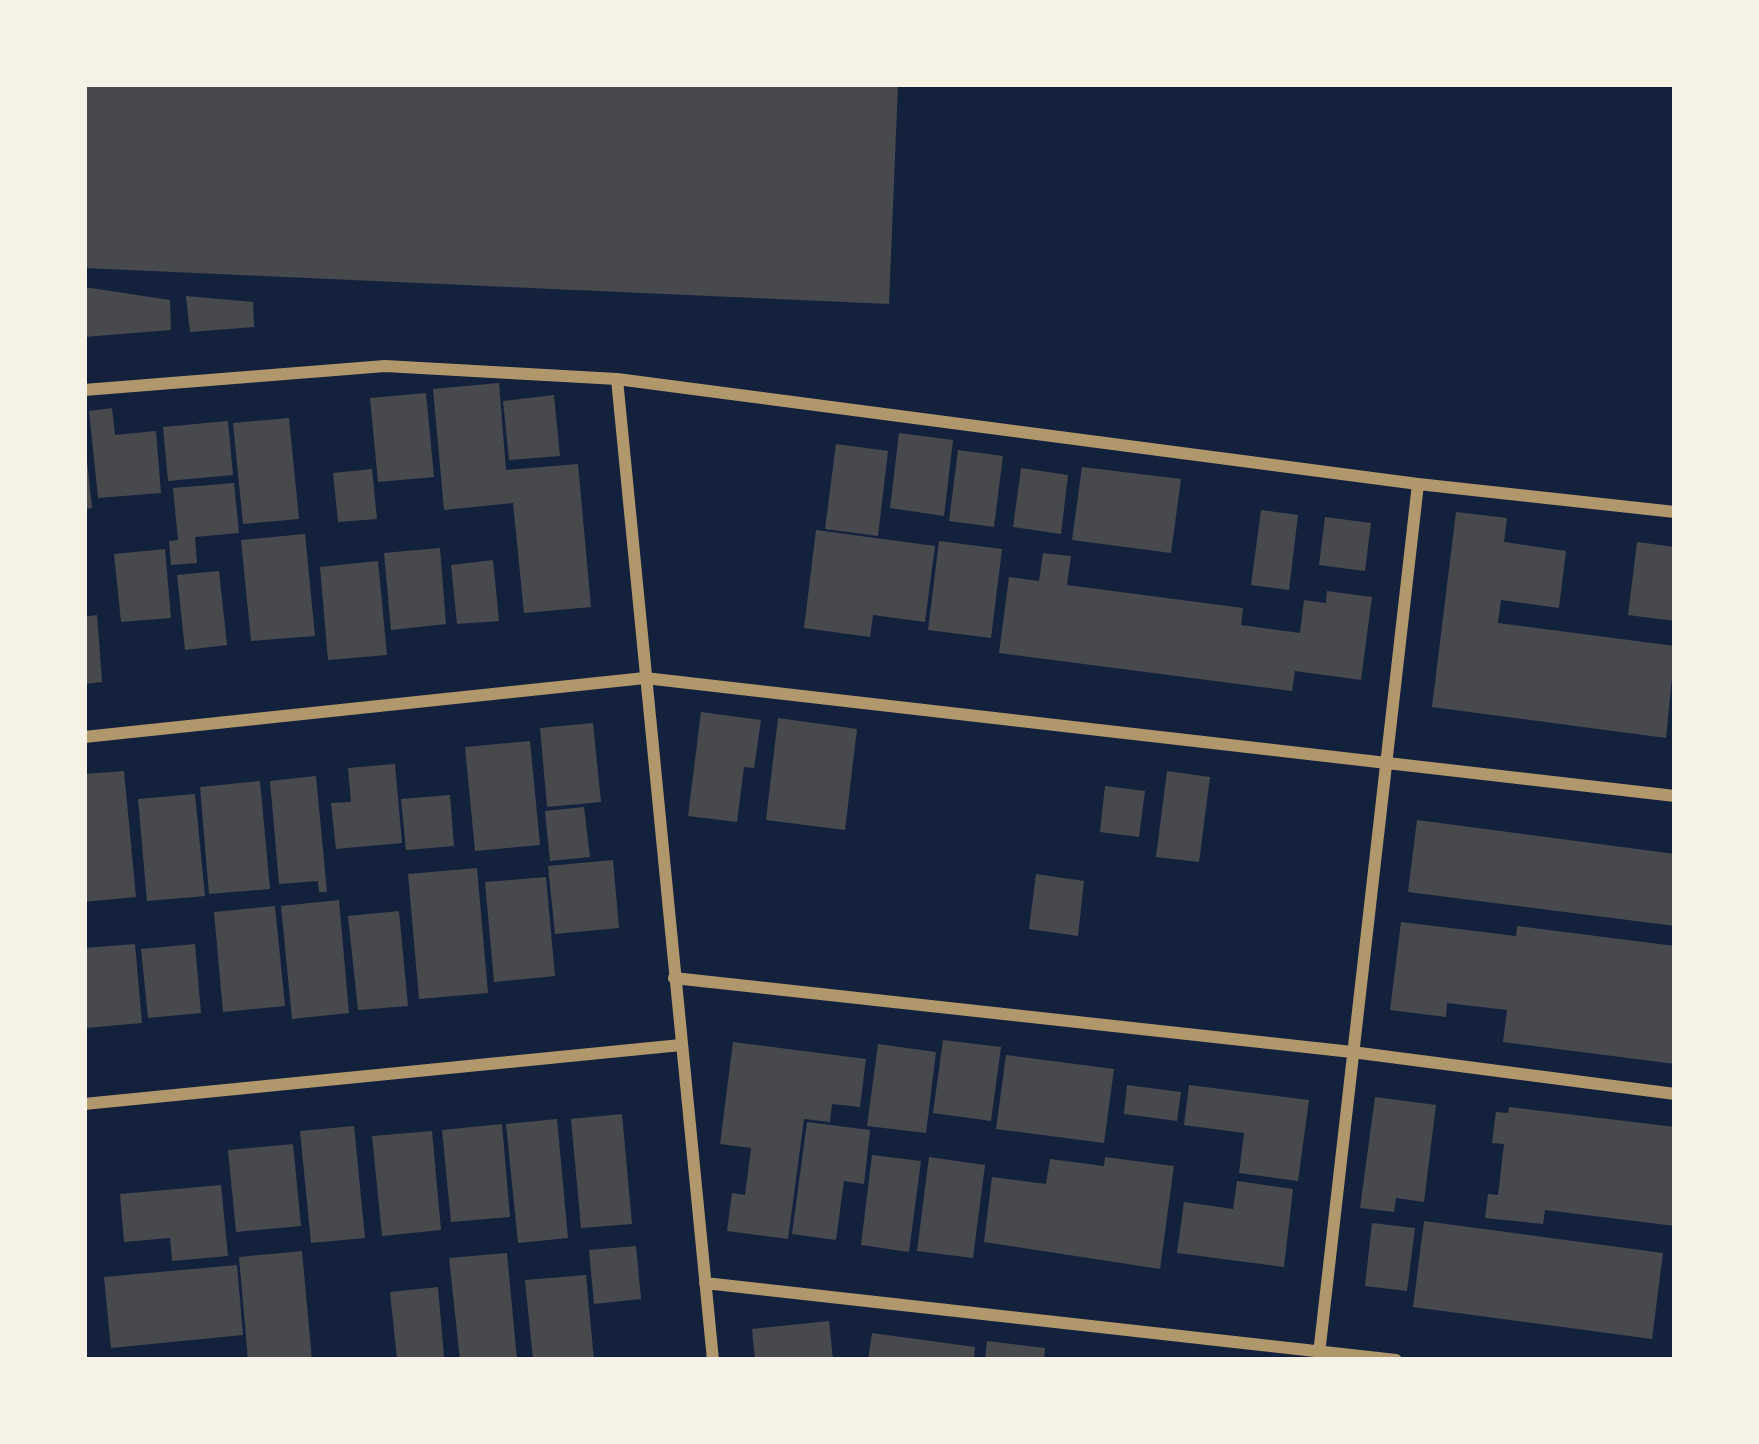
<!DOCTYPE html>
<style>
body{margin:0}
#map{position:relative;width:1759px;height:1444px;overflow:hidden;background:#14213d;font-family:Arial,sans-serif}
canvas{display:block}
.frame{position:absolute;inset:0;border:87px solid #f6f1e7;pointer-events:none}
</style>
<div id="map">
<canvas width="1759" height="1444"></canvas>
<div class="frame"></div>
</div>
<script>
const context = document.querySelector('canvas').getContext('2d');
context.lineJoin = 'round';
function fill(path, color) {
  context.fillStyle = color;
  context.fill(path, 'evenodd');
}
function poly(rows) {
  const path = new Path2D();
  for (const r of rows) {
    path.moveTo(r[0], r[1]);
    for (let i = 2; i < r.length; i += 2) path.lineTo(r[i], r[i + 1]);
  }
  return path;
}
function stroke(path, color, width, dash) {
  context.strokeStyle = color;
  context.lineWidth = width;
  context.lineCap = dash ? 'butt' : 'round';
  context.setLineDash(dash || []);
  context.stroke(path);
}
fill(poly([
 [84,84,898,84,889,304,84,268],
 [84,287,170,300,171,330,84,337],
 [186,296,253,302,254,327,190,332],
 [499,383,506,470,578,464,591,607,524,613,513,503,444,510,433,389],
 [426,393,434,477,378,482,370,398],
 [554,395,560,456,509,460,503,401],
 [112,408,115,435,156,431,161,493,98,498,89,411],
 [289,418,299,519,243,524,233,423],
 [228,421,233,475,168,481,163,427],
 [899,433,953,440,944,516,890,508],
 [836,444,888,451,878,536,825,529],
 [958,450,1003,456,994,527,949,521],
 [87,461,92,508,84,509,84,462],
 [1082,467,1181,479,1171,553,1072,540],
 [1021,468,1068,475,1061,534,1013,527],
 [372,469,377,519,338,522,333,473],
 [234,483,239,533,195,537,197,563,171,565,169,541,178,540,173,488],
 [1261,510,1298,515,1289,590,1251,585],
 [1456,512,1507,518,1504,542,1566,551,1559,608,1501,600,1498,623,1675,646,1666,738,1432,707],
 [1325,517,1371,523,1365,571,1319,565],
 [816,530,935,546,925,622,873,615,870,637,804,628],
 [305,534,315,636,251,641,241,540],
 [939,541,1002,549,991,638,928,630],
 [1637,542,1675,547,1675,621,1628,615],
 [440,548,446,624,391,630,384,553],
 [165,549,171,618,121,622,114,554],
 [1043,553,1071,556,1067,585,1243,608,1241,625,1300,633,1304,600,1326,603,1327,591,1372,597,1361,680,1295,671,1292,691,999,653,1009,577,1039,581],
 [493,560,499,621,457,624,451,565],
 [378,561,387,655,328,660,320,567],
 [219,571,227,645,185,650,177,575],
 [97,615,102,682,84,684,84,617],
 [701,712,761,720,754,768,744,767,737,822,688,816],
 [778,718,857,729,845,830,766,820],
 [593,723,601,802,547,807,540,728],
 [530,741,540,845,475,851,465,747],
 [395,764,402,843,336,849,331,803,351,802,348,768],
 [124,771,136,897,84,902,84,774],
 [1167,771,1210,777,1199,862,1156,857],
 [316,776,327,892,319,892,318,881,279,884,270,781],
 [260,781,270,889,209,894,200,787],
 [1105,786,1145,791,1139,837,1100,832],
 [195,794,205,896,147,901,138,799],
 [450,795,454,846,406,850,401,799],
 [584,807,590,857,550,861,545,811],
 [1417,820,1675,854,1675,926,1408,892],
 [613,860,619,928,555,934,548,866],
 [477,868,488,993,419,999,408,874],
 [1036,874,1084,881,1078,936,1029,929],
 [546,877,555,976,494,982,485,882],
 [339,900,349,1013,292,1019,281,906],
 [275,906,285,1006,223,1012,214,912],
 [399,911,408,1006,358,1010,348,916],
 [1401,922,1516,936,1517,926,1675,946,1675,1064,1503,1042,1507,1010,1447,1003,1446,1017,1390,1010],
 [135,944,142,1023,85,1028,84,948],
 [195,944,201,1013,148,1018,141,949],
 [943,1040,1001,1047,991,1121,933,1113],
 [733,1042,866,1059,860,1107,832,1104,830,1122,804,1119,788,1239,727,1231,732,1193,745,1195,751,1148,720,1144],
 [878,1044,936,1052,926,1133,867,1126],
 [1006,1055,1114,1069,1104,1143,996,1129],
 [1127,1085,1181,1092,1177,1121,1124,1114],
 [1189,1085,1309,1100,1298,1181,1239,1173,1244,1133,1184,1125],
 [1375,1097,1436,1105,1424,1202,1396,1198,1394,1212,1360,1208],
 [1509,1107,1675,1127,1675,1226,1545,1210,1543,1224,1485,1218,1488,1194,1498,1195,1504,1144,1492,1143,1496,1112,1508,1113],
 [622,1114,632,1224,581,1228,571,1119],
 [557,1119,568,1238,518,1243,506,1124],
 [807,1122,870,1130,864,1184,844,1181,836,1240,792,1234],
 [502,1124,510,1217,451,1222,442,1130],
 [354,1126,365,1238,311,1243,300,1131],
 [432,1131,441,1230,382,1236,372,1136],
 [293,1144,301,1226,236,1232,228,1150],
 [872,1155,921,1161,909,1252,861,1245],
 [929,1157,985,1165,973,1258,917,1251],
 [1105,1157,1174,1166,1160,1269,984,1242,992,1177,1046,1184,1050,1159,1104,1166],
 [1237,1181,1293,1189,1284,1267,1177,1253,1184,1202,1233,1209],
 [221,1185,228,1256,172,1261,170,1238,124,1242,120,1194],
 [1424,1221,1663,1253,1652,1339,1413,1307],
 [1372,1223,1415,1228,1407,1291,1365,1286],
 [636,1246,641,1299,594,1304,589,1250],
 [302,1251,312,1360,248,1360,239,1257],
 [507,1253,517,1360,460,1360,449,1258],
 [237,1265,243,1335,111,1348,104,1277],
 [586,1275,594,1360,533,1360,525,1280],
 [438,1287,444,1357,397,1360,390,1292],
 [829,1321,833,1360,755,1360,752,1329],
 [872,1333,975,1347,974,1360,868,1360],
 [987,1341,1045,1348,1044,1360,985,1360]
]), '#48494c');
stroke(poly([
 [617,379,713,1360],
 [84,390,385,366,617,379,1418,484,1675,512],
 [84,737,645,678,1675,796],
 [674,978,1352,1052,1675,1094],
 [84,1104,681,1045],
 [705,1283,1396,1360],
 [1319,1354,1418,484]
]), '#b1986c', 12);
</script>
